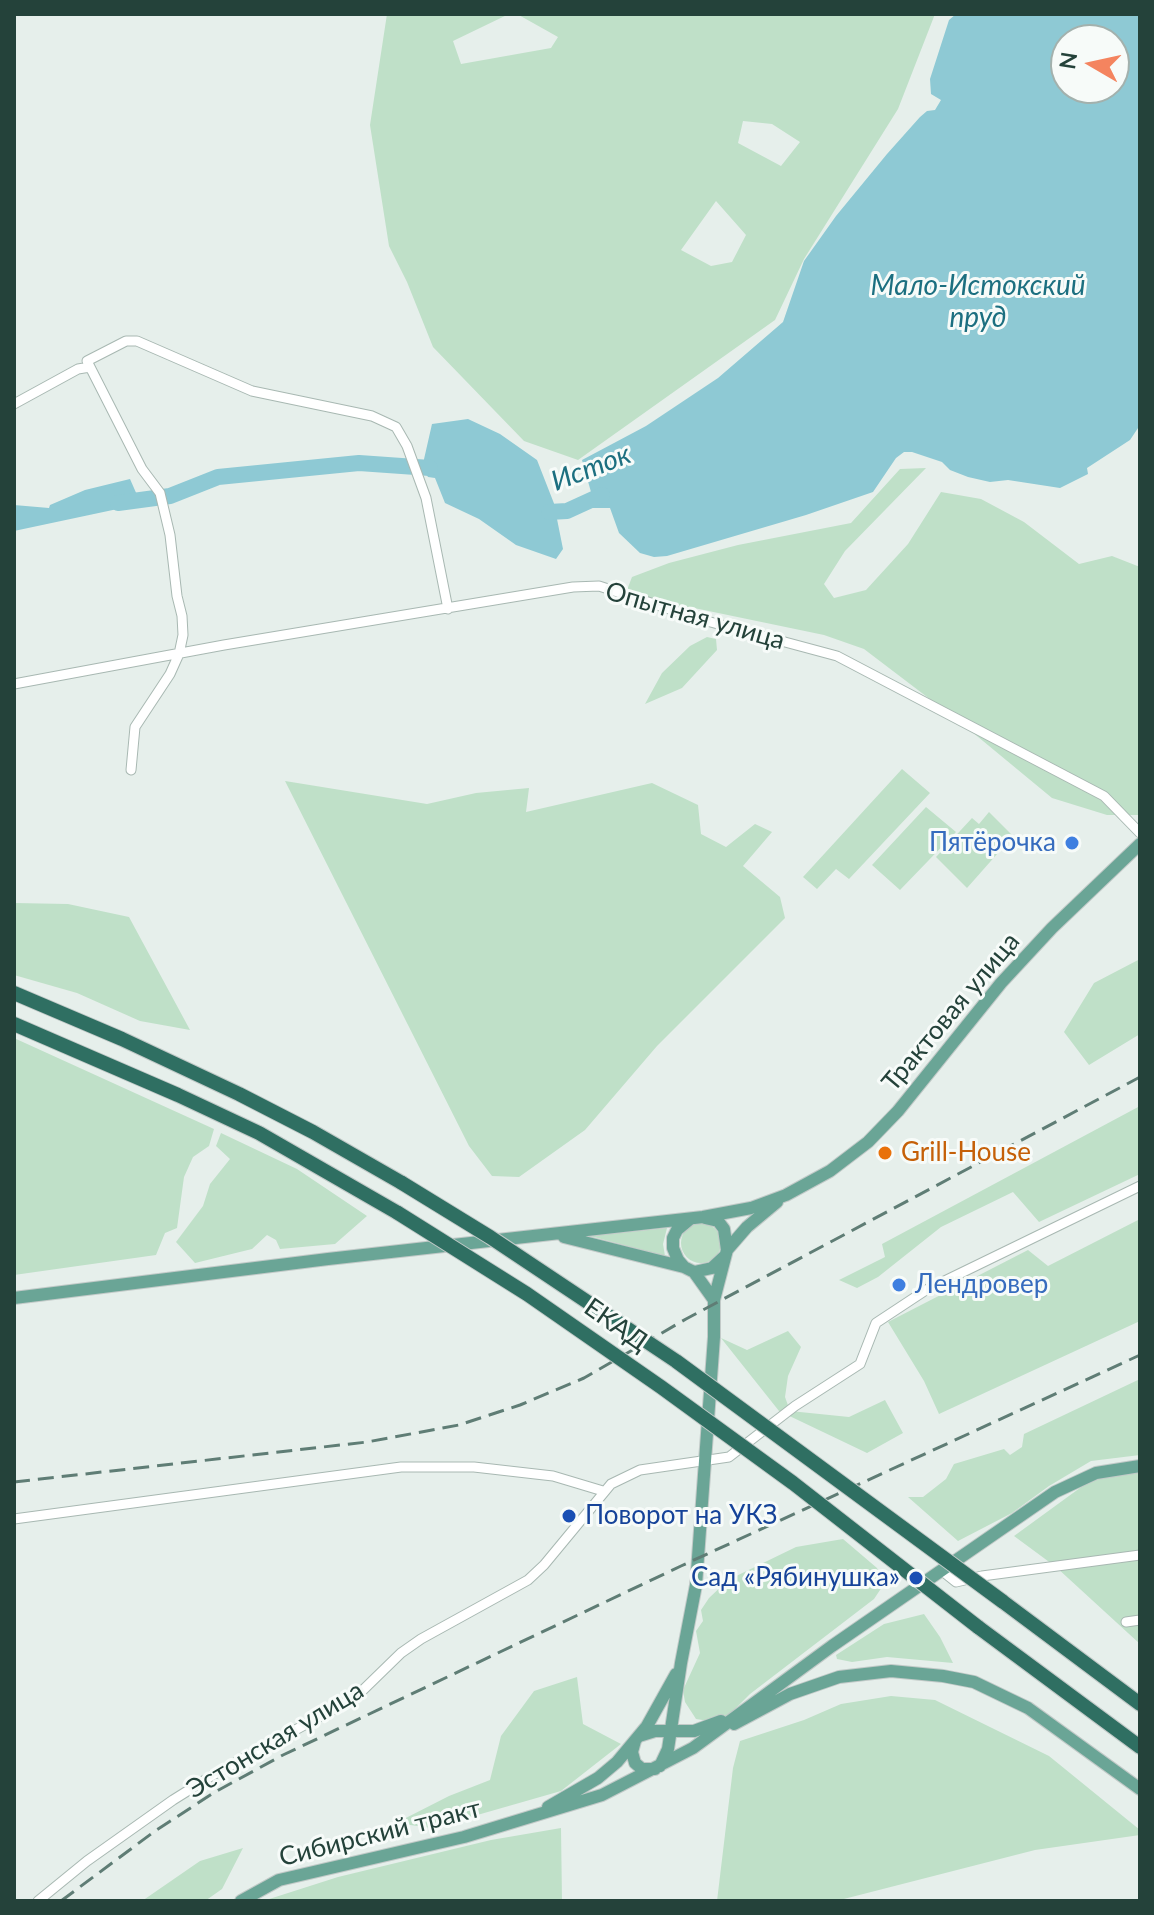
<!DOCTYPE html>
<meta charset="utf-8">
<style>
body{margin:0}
#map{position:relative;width:1154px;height:1915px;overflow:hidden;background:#e6efeb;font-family:Lato,sans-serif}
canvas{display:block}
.frame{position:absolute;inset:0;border:16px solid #24423a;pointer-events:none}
.north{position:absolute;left:1050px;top:24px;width:80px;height:80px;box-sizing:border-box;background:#f7fbf9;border:2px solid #a3b1ad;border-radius:50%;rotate:279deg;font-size:22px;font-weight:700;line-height:32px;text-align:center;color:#24423a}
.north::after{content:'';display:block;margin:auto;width:28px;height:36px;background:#f4845f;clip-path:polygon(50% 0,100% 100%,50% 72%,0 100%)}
</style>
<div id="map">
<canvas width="1154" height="1915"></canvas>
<div class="frame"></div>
<div class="north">N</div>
</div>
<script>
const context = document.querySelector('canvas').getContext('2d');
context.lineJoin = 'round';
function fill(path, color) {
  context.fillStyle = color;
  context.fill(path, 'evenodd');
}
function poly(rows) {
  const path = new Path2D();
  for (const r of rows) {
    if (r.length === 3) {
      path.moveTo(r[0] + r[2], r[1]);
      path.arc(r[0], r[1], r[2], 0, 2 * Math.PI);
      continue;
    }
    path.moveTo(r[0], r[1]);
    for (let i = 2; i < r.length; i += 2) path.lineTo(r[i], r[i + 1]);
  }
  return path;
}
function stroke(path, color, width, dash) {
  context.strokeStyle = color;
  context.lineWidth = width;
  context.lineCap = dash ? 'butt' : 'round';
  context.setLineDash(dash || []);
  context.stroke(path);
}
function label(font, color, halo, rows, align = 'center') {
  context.font = font + ' Lato,sans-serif';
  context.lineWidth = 6;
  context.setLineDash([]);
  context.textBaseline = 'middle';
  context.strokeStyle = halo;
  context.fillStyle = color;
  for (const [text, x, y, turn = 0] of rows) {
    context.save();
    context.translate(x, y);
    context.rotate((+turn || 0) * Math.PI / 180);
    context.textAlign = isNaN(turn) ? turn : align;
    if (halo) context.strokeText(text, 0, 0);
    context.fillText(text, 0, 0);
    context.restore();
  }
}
fill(poly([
 [387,14,509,14,453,41,461,64,551,48,558,37,517,14,935,14,898,109,804,259,775,320,578,460,524,441,433,347,407,282,389,246,370,125],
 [743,121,772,124,800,142,781,166,738,143],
 [716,201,746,235,732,262,711,266,681,250],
 [926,468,845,551,824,584,834,598,866,590,908,544,941,492,981,499,1024,522,1079,564,1112,556,1140,567,1140,815,1107,815,1052,798,960,722,864,649,824,635,699,609,665,604,627,590,632,577,669,563,738,545,851,523,900,469],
 [707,637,716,639,717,650,682,688,645,704,662,673,690,646],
 [902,769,930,793,849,879,836,869,817,889,803,877],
 [285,781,427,804,476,793,529,788,526,812,652,783,698,805,701,834,726,847,755,824,772,832,743,866,780,897,785,918,657,1046,585,1130,519,1177,492,1176,469,1146],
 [926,807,956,832,900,890,872,865],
 [989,812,1013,836,967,888,936,857,972,818,979,824],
 [14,903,68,904,129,917,190,1030,140,1021,77,993,14,975],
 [1140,959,1140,1034,1089,1065,1064,1032,1094,983],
 [14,1038,214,1129,209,1146,193,1157,184,1177,177,1228,165,1233,156,1255,14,1275],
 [1140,1106,1140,1174,1039,1222,1013,1192,941,1227,878,1277,857,1288,839,1280,885,1257,882,1244],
 [221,1133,297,1169,367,1216,335,1244,280,1249,276,1240,267,1235,252,1249,195,1263,176,1242,203,1206,210,1184,230,1159,216,1146],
 [1140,1219,1140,1321,939,1414,924,1381,888,1322,1028,1250,1048,1266],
 [701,1243,20],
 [667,1228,663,1244,665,1256,590,1236],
 [788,1331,801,1347,788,1376,785,1397,790,1411,849,1417,885,1400,903,1433,867,1453,779,1411,721,1338,747,1350],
 [1140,1379,1140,1455,1091,1461,1049,1486,1012,1513,958,1541,908,1497,923,1497,946,1479,954,1464,1004,1449,1010,1455,1022,1447,1024,1434],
 [1140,1472,1140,1644,1056,1567,1014,1536,1095,1477],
 [843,1539,877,1568,884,1584,874,1599,750,1694,729,1715,709,1721,696,1719,685,1702,683,1690,700,1653,696,1631,703,1621,701,1610,709,1598,728,1580,796,1547],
 [924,1614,940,1637,953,1663,887,1657,852,1662,837,1659,836,1655,884,1624],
 [577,1677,583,1724,621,1744,561,1791,432,1828,396,1823,449,1796,490,1780,501,1736,534,1691],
 [891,1696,935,1700,1049,1756,1140,1830,1140,1835,1035,1850,836,1901,717,1901,733,1768,740,1741,804,1720,841,1704],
 [561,1828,562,1901,263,1901,338,1877,491,1840],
 [243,1848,222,1889,205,1901,142,1901,200,1861]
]), '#bfe0c8');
fill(poly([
 [956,14,1140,14,1140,425,1130,440,1087,468,1088,474,1060,488,1008,480,990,482,968,477,950,470,942,462,912,452,904,452,896,458,873,492,806,515,667,556,654,557,640,553,619,533,610,508,585,508,583,498,591,492,582,460,646,426,718,378,783,322,804,261,836,216,887,154,920,117,927,111,935,110,941,100,931,94,930,79,949,20],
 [1066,40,1114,40,1114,88,1066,88],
 [468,419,500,434,537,460,555,506,566,508,567,511,568,515,557,519,563,549,556,559,516,545,479,519,445,503,435,478,428,477,422,468,432,424],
 [130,479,141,504,14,531,14,505,49,508,50,505,85,490]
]), '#8ec9d4');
stroke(poly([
 [118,503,170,496,218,477,359,463,430,468],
 [549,512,567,511,602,495]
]), '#8ec9d4', 16);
const minor = poly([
 [14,404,78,369,90,367],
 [14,684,224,645,573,587,599,586,703,620,837,656,1104,796,1140,833],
 [131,770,135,727,170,674,179,654,183,635,182,616,177,596,170,535,160,493,142,469,87,361,126,341,137,341,252,391,372,416,396,427,407,446,426,498,448,609],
 [14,1519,401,1467,474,1467,553,1476,603,1491],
 [941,1570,956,1582,982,1576,1140,1555],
 [1126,1622,1140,1620],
 [38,1901,87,1861,173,1800,213,1775,341,1705,363,1690,401,1653,421,1639,528,1580,544,1565,611,1484,640,1470,729,1457,795,1406,860,1364,876,1323,926,1290,1140,1186]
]);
const major = poly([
 [564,1237,684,1267,694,1272,714,1300],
 [727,1250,747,1227,777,1202],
 [684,1267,678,1260,673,1248,673,1238,677,1230,689,1220],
 [694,1272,712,1268,725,1256],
 [14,1298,328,1259,703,1217,751,1208,786,1195,830,1171,868,1142,898,1111,1001,983,1052,928,1140,844],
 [734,1724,790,1694,839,1677,891,1671,943,1676,974,1682,1028,1708,1140,1789],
 [639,1736,655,1731,694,1731,721,1721],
 [635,1741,632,1752,635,1763,642,1769,655,1769],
 [660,1766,668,1749,681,1663,696,1585,714,1337,714,1300,727,1250,724,1229,718,1221,705,1218],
 [548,1807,598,1778,617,1762,647,1726,676,1674],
 [241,1901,279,1880,464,1837,602,1795,693,1748,832,1646,1055,1492,1096,1473,1140,1466]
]);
const highway = poly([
 [14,993,122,1039,239,1094,313,1132,402,1183],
 [14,1024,178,1095,259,1133,398,1213],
 [1002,1601,1140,1704],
 [978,1627,1140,1747]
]);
stroke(minor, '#a8b8b2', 11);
stroke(major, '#c2cac8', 14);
stroke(highway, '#c2cac8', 16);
stroke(minor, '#fff', 9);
stroke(major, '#6aa596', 12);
stroke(highway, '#2f6f62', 14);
stroke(poly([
 [14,1482,367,1442,459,1425,520,1405,584,1378,686,1319,1140,1077],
 [61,1901,155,1831,215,1792,283,1755,681,1566,1140,1355]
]), '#5f7d75', 3, [16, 8]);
const highwayBridge = poly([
 [402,1183,490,1237,676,1361,1002,1601],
 [398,1213,527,1294,661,1387,793,1483,978,1627]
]);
stroke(highwayBridge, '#c2cac8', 16, []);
stroke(highwayBridge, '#2f6f62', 14);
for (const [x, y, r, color] of [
 [1072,843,8,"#3f7fe0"],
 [885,1153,8,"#e8710a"],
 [899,1285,8,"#3f7fe0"],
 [569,1516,8,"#1a4fb4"],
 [916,1578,8,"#1a4fb4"]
]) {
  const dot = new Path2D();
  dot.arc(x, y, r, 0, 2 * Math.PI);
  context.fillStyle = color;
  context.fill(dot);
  stroke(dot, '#f7fbf9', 3);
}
label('26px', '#24423a', '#f7fbf9', [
 ["Опытная улица",695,616,16],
 ["Трактовая улица",951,1012,-50],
 ["ЕКАД",616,1325,35],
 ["Эстонская улица",275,1740,-31],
 ["Сибирский тракт",380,1833,-14]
]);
label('26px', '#366cbe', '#f7fbf9', [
 ["Пятёрочка",1056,843],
 ["Лендровер",915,1285,"left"]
], 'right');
label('26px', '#c56008', '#f7fbf9', [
 ["Grill-House",901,1153]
], 'left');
label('26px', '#164399', '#f7fbf9', [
 ["Поворот на УКЗ",585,1516],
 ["Сад «Рябинушка»",900,1578,"right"]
], 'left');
label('italic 28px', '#1c6f80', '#f7fbf9', [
 ["Мало-Истокский",978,286],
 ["пруд",978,318],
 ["Исток",591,468,-21]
]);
</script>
